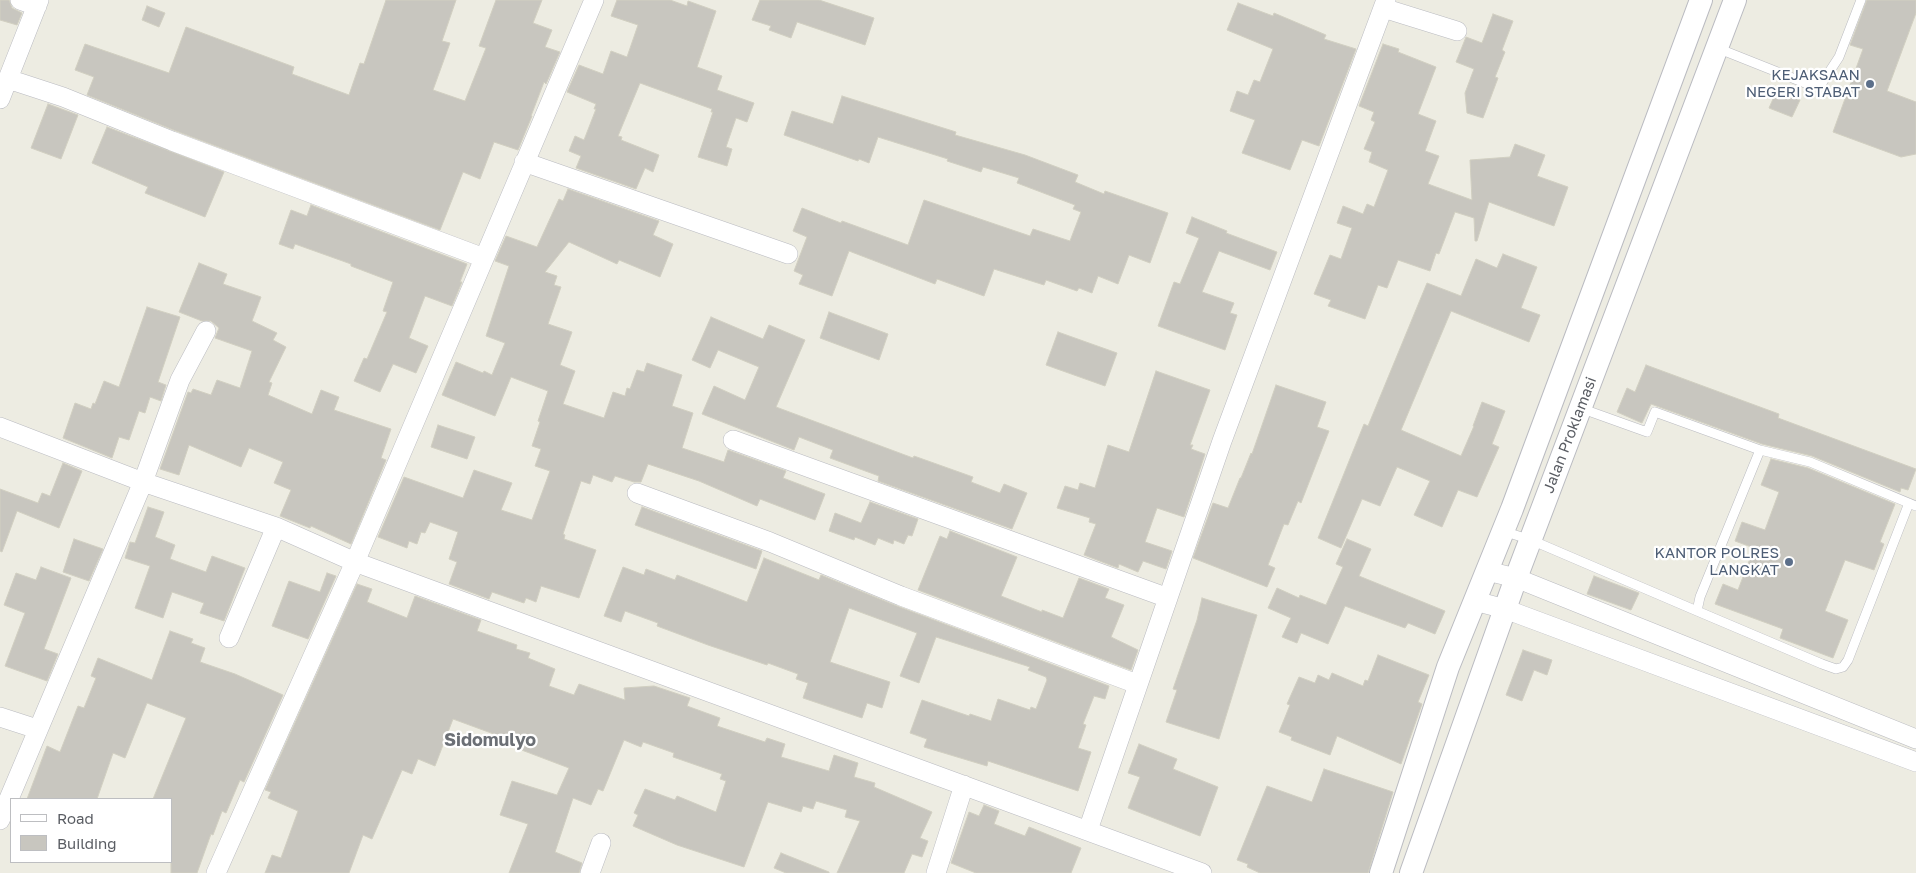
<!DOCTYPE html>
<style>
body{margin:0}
#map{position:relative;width:1916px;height:873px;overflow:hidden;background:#edece2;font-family:"Golos Text",sans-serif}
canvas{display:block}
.legend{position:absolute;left:10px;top:798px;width:162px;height:65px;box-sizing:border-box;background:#fff;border:1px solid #bdbec1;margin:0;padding:6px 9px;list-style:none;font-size:15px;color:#5a5d63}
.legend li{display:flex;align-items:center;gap:10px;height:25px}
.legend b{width:25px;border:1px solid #bdbec1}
</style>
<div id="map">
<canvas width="1916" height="873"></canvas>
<ul class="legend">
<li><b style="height:6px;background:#fff"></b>Road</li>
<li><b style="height:14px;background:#c8c6bf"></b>Building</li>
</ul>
</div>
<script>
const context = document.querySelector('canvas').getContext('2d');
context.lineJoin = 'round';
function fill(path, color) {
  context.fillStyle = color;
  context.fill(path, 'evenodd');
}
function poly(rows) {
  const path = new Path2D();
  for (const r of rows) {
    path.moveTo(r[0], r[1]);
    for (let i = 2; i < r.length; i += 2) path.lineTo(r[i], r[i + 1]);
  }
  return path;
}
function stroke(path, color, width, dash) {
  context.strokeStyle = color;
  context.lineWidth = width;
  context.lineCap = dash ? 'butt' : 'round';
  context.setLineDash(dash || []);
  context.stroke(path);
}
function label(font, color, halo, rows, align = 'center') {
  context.font = font + ' "Golos Text",sans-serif';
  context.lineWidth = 4.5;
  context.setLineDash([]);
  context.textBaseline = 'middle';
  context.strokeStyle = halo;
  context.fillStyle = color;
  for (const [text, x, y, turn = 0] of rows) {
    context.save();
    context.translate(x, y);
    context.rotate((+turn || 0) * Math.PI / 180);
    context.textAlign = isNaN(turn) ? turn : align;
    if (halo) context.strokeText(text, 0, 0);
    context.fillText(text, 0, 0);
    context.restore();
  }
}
const building = poly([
 [0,0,9,0,12,8,22,13,17,25,0,20,0,0],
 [386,0,456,0,442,41,450,43,433,90,465,101,486,48,479,46,496,0,542,0,533,23,552,30,545,47,560,52,546,84,544,82,531,116,532,116,518,150,494,142,480,179,463,172,440,230,176,131,87,95,94,77,75,70,85,44,169,73,186,27,294,67,292,74,349,95,360,63,364,64,386,0],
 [617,0,670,0,687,6,688,1,716,11,697,67,722,76,717,90,754,103,747,122,736,118,726,147,732,149,727,166,698,157,713,112,711,112,712,109,640,83,618,136,622,137,621,140,659,155,653,172,645,168,636,189,576,168,581,156,569,151,575,136,584,140,596,109,594,109,596,104,567,92,579,65,603,74,611,51,627,57,638,25,611,16,617,0],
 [760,0,819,0,874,18,865,45,797,22,791,38,769,30,771,26,752,20,760,0],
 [1867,0,1916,0,1916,13,1887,91,1916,102,1916,154,1901,157,1833,132,1863,49,1850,45,1867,0],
 [1238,3,1273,16,1274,13,1326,35,1324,39,1356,49,1319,146,1302,140,1290,170,1242,153,1255,120,1230,111,1237,91,1248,95,1254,80,1260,82,1273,49,1227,30,1238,3],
 [147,6,165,13,159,27,142,20,147,6],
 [1493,14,1513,21,1502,50,1505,52,1495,77,1498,78,1483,118,1467,113,1465,93,1474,69,1456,62,1466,37,1482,43,1493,14],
 [1383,44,1399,49,1398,52,1436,67,1418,114,1436,121,1425,151,1439,156,1428,184,1472,200,1470,160,1510,157,1515,144,1545,155,1537,176,1568,187,1554,226,1489,202,1477,241,1475,241,1474,218,1455,212,1439,254,1436,253,1430,271,1398,260,1387,288,1378,285,1365,319,1328,306,1331,300,1314,294,1330,255,1341,259,1352,228,1337,223,1343,206,1363,214,1367,204,1374,207,1388,170,1369,162,1372,152,1364,149,1375,122,1371,120,1374,112,1359,106,1383,44],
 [1777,90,1800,100,1792,117,1769,108,1777,90],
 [842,96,956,132,955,135,1025,155,1078,175,1075,182,1104,194,1105,191,1168,213,1150,263,1129,255,1118,284,1098,276,1092,293,1079,288,1077,291,1046,280,1044,285,994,269,984,296,937,279,935,284,849,251,832,296,799,284,803,275,794,271,807,237,793,231,802,208,841,223,842,221,908,245,924,200,1030,236,1033,229,1070,241,1081,212,1073,209,1075,205,1017,183,1019,178,983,167,981,172,947,161,948,159,878,137,869,163,859,159,858,161,784,135,792,111,833,124,842,96],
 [48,104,78,115,61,159,31,148,48,104],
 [107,127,224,172,205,217,145,193,148,187,92,163,107,127],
 [568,189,659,221,653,235,673,244,660,277,619,260,617,264,569,242,545,272,557,276,554,285,561,287,548,324,572,332,560,365,575,371,563,404,604,418,613,392,625,396,627,388,630,389,637,370,644,372,647,363,682,375,672,406,693,413,682,448,724,462,728,450,786,471,783,478,825,494,815,520,760,499,757,506,699,481,648,464,641,482,634,482,615,476,612,482,593,475,590,484,581,481,563,534,565,535,564,539,596,550,579,598,541,586,536,602,526,598,524,603,492,592,489,599,449,584,457,562,449,559,458,532,430,522,425,533,421,532,417,544,409,541,407,548,378,537,404,477,463,498,474,470,512,483,501,510,532,520,550,471,535,466,541,449,532,446,540,422,538,421,548,391,511,377,495,416,442,395,456,362,483,373,484,371,492,375,505,343,486,336,509,266,495,261,506,236,537,247,559,199,563,201,568,189],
 [311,205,467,264,460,282,462,282,452,306,425,296,409,338,428,346,416,373,393,364,380,392,354,381,364,358,367,359,387,312,383,311,393,282,351,266,351,264,295,244,293,249,279,244,291,210,307,216,311,205],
 [1192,217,1227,231,1226,233,1277,252,1270,270,1219,251,1202,292,1234,303,1230,313,1237,315,1225,350,1158,326,1174,282,1180,284,1199,238,1186,233,1192,217],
 [1503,254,1537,267,1521,308,1540,315,1529,342,1451,311,1401,430,1461,456,1474,426,1473,426,1482,402,1505,411,1492,444,1499,447,1477,497,1458,490,1442,527,1414,515,1430,481,1397,467,1380,506,1362,499,1341,548,1318,538,1364,424,1368,426,1427,283,1461,296,1476,259,1497,268,1503,254],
 [199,263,227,274,223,284,261,297,252,321,277,333,273,340,286,347,269,382,272,383,268,395,312,414,321,390,339,397,334,410,391,429,381,458,386,460,351,544,311,526,310,528,280,516,291,490,274,483,283,462,249,448,241,467,189,445,179,475,160,469,188,392,191,393,193,389,211,395,217,380,240,388,252,351,215,338,219,328,211,321,202,321,179,312,199,263],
 [147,307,180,317,158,382,166,385,161,401,150,397,145,413,139,411,129,440,119,437,112,458,63,438,75,403,91,409,93,403,95,404,104,381,119,387,147,307],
 [829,312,888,334,879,360,820,338,829,312],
 [711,317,763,339,769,325,805,340,776,407,913,458,914,456,973,477,971,482,1000,493,1004,484,1027,493,1012,529,878,481,879,476,830,458,833,450,799,437,794,450,702,414,714,386,745,400,759,367,718,350,710,368,692,360,711,317],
 [1058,332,1117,353,1105,386,1046,365,1058,332],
 [1646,365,1779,414,1778,418,1916,469,1908,490,1901,488,1900,492,1812,456,1762,444,1651,404,1642,423,1617,412,1627,388,1635,392,1646,365],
 [1156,371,1210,390,1190,445,1193,445,1191,449,1205,454,1184,517,1157,508,1145,542,1172,551,1166,569,1143,561,1138,572,1119,564,1118,568,1084,555,1096,524,1089,522,1090,518,1057,508,1065,486,1078,490,1080,483,1095,488,1108,445,1129,452,1156,371],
 [1276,385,1326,402,1317,427,1329,431,1301,503,1298,501,1288,525,1284,524,1268,565,1275,568,1267,587,1193,558,1213,503,1228,508,1240,478,1241,478,1251,453,1252,454,1276,385],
 [438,425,475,437,467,459,431,447,438,425],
 [1771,459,1808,468,1895,504,1880,542,1884,544,1874,570,1845,560,1825,611,1848,620,1833,658,1780,638,1783,629,1715,604,1723,584,1738,590,1754,548,1735,541,1742,522,1765,530,1779,492,1761,485,1771,459],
 [63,463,82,471,59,528,17,511,2,552,0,551,0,489,38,503,42,493,50,496,63,463],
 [870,502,918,519,912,536,908,535,904,544,894,540,893,544,878,538,875,545,855,537,854,540,829,531,835,513,861,523,870,502],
 [148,507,164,512,155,537,175,545,170,559,206,572,212,556,245,568,224,621,200,613,204,603,172,592,163,618,135,608,150,566,125,558,130,542,135,543,148,507],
 [642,507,762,551,756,569,635,525,642,507],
 [950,531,1017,557,1001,596,1042,612,1042,610,1063,618,1079,578,1109,589,1105,598,1124,605,1111,637,1138,650,1131,670,918,590,940,536,947,539,950,531],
 [74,539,103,549,89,581,63,572,74,539],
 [1347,539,1371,549,1359,576,1445,611,1435,634,1408,623,1405,628,1345,606,1328,644,1301,633,1297,643,1282,637,1291,618,1268,608,1277,588,1299,598,1300,595,1326,605,1343,567,1336,564,1347,539],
 [764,558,819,580,821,575,897,606,1109,686,1105,699,1094,696,1083,724,1086,725,1078,748,1091,752,1078,791,988,761,987,766,924,747,927,739,910,733,922,700,969,716,970,714,991,721,998,699,1030,710,1031,707,1036,709,1047,680,1046,677,1028,670,1030,667,936,637,919,683,900,676,917,633,849,608,830,662,890,682,882,708,867,703,862,718,803,698,808,683,796,679,798,674,768,663,767,665,708,645,657,626,658,623,625,611,621,622,604,616,623,567,644,575,646,569,675,580,677,575,747,602,764,558],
 [41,567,71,578,44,649,58,654,47,681,5,666,25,613,4,605,16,573,36,580,41,567],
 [327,573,336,576,308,639,272,626,289,581,320,592,327,573],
 [1594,576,1639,593,1631,610,1587,594,1594,576],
 [357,584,372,589,367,602,407,618,415,596,481,620,477,631,517,645,516,649,530,653,528,658,555,669,549,686,574,695,579,684,625,700,624,688,654,686,690,698,687,706,720,718,717,726,765,742,767,738,785,744,781,757,829,771,834,755,858,763,854,777,875,783,874,787,932,812,920,838,928,841,922,857,912,854,904,873,837,873,860,821,845,817,847,810,816,801,813,809,803,806,801,812,768,802,744,867,677,845,633,826,638,815,634,813,645,789,675,800,677,796,716,812,726,781,720,779,722,774,673,757,674,753,643,742,641,747,624,740,603,791,598,789,591,805,573,798,555,852,582,863,579,873,509,873,528,824,500,815,512,781,557,795,569,768,519,749,521,744,453,719,435,766,418,759,412,774,402,770,372,839,363,835,349,873,265,873,272,855,281,858,298,811,268,798,271,792,265,790,357,584],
 [1202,598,1257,615,1219,739,1166,722,1177,690,1173,689,1197,620,1202,598],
 [170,631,193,639,191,643,205,648,200,662,235,674,283,695,244,782,240,780,226,813,222,811,213,835,211,834,197,873,171,873,171,799,153,799,186,718,147,703,125,758,113,753,97,799,27,799,47,746,60,752,78,706,84,708,96,678,91,676,98,658,152,680,170,631],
 [1523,650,1552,660,1547,675,1534,670,1522,701,1506,695,1523,650],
 [1378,655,1429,675,1418,702,1422,704,1401,764,1337,736,1330,755,1291,740,1292,737,1279,732,1290,705,1287,704,1299,677,1315,683,1318,675,1329,680,1332,673,1363,686,1365,680,1368,681,1378,655],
 [1139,744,1177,759,1173,769,1218,787,1200,836,1128,808,1140,777,1128,773,1139,744],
 [1324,769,1393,792,1368,873,1260,873,1247,867,1248,864,1237,860,1267,786,1312,802,1324,769],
 [984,805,999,811,994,824,1025,836,1029,827,1081,848,1071,873,976,873,951,863,969,812,979,816,984,805],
 [781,853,829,872,829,873,786,873,774,868,781,853]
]);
fill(building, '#c8c6bf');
stroke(building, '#d1cfc1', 1);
const service = poly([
 [1717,48,1805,83,1822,83,1839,57,1861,0],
 [1580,408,1647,432,1655,412,1760,450],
 [1503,531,1531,540,1697,611,1700,597,1760,450,1810,462,1916,506],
 [1697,611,1822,664,1836,669,1843,667,1848,660,1909,503]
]);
const minor = poly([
 [20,0,37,6],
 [1383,8,1457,31],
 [8,79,63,97,172,141,484,258],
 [0,99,39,0],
 [524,162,788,254],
 [0,427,143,482,276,527,355,562,1202,873],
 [733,440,1168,598],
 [637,493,770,542,901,596,1137,684],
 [1487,571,1516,578,1916,739],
 [1475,601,1505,609,1916,762],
 [229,638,276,527],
 [0,717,37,729],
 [0,820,143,482,180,380,206,331],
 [1088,830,1222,441,1386,0],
 [216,873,355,562,594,0],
 [590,873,601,843],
 [936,873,964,785]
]);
const tertiary = poly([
 [1381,873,1448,667,1512,509,1701,0],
 [1411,873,1516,578,1735,0]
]);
stroke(service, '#babbc1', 10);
stroke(minor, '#babbc1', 20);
stroke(tertiary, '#babbc1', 24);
stroke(service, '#fff', 9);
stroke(minor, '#fff', 19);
stroke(tertiary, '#fff', 22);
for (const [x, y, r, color] of [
 [1870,84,5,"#5c6f8a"],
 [1789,562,5,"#5c6f8a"]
]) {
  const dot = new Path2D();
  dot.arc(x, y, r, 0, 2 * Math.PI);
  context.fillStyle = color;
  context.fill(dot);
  stroke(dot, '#fff', 2);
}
label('15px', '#4e5e75', '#fff', [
 ["KEJAKSAAN",1860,75],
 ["NEGERI STABAT",1860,92],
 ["KANTOR POLRES",1779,553],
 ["LANGKAT",1779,570]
], 'right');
label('15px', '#5a5d63', '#fff', [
 ["Jalan Proklamasi",1570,435,-69]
]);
label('bold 18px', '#6b6f75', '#fff', [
 ["Sidomulyo",490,740]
]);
</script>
